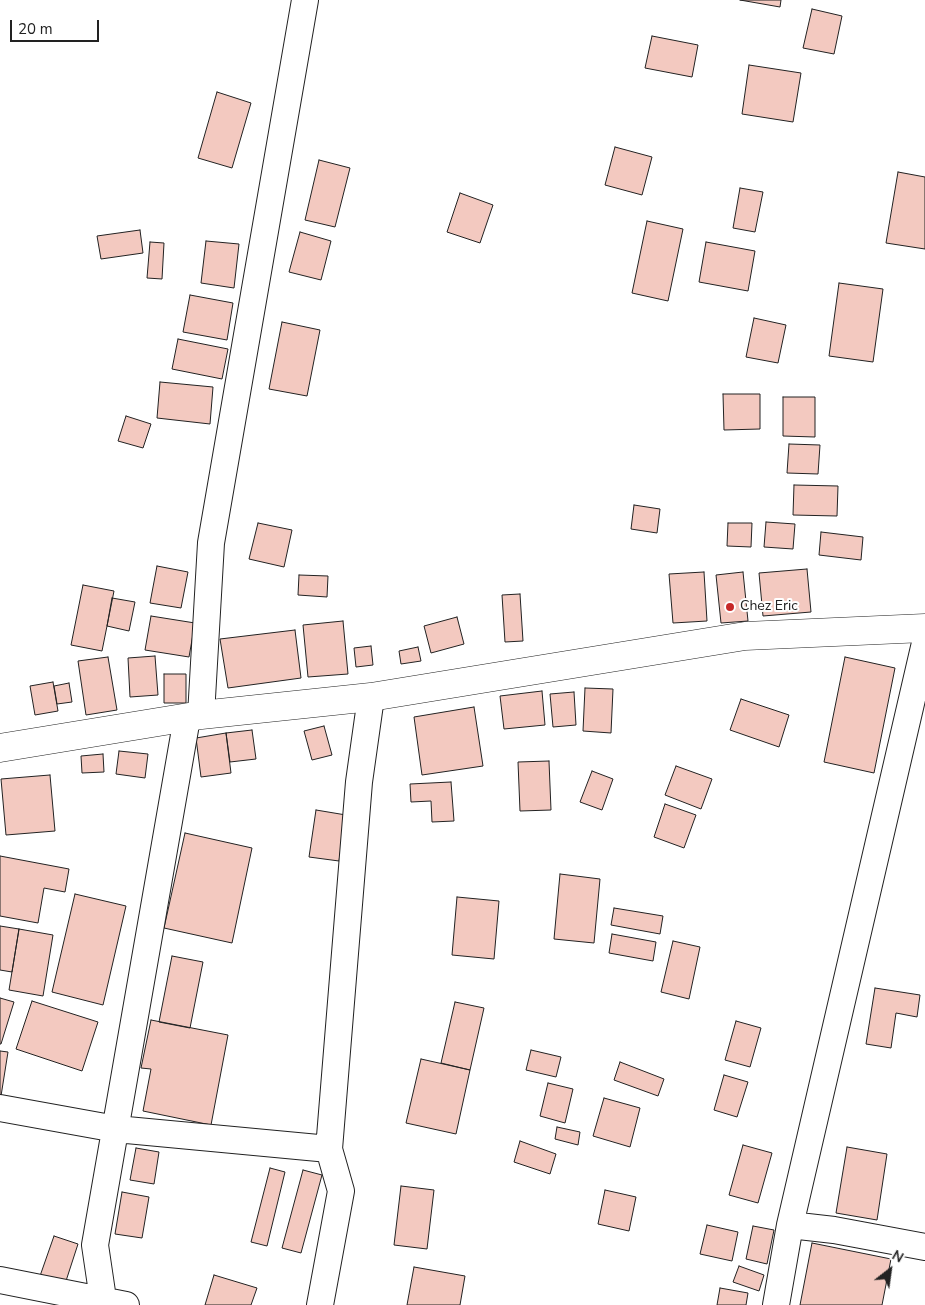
<!DOCTYPE html>
<style>
body{margin:0}
#map{position:relative;width:925px;height:1305px;overflow:hidden;background:#fff;font-family:"Nunito Sans",sans-serif}
canvas{display:block}
.north{position:absolute;left:865px;top:1245px;width:50px;height:50px;-webkit-text-stroke:4px #fff;paint-order:stroke;rotate:30deg;font-size:14px;font-weight:700;line-height:20px;text-align:center;color:#222}
.north::after{content:'';display:block;margin:auto;width:18px;height:22px;background:#222;clip-path:polygon(50% 0,100% 100%,50% 72%,0 100%)}
.scale{position:absolute;left:10px;top:20px;width:89px;height:22px;box-sizing:border-box;border:2px solid #222;border-top:0;padding-left:6px;font-size:15px;line-height:18px;white-space:nowrap;color:#222;-webkit-text-stroke:4px #fff;paint-order:stroke}
</style>
<div id="map">
<canvas width="925" height="1305"></canvas>
<div class="north">N</div>
<div class="scale">20 m</div>
</div>
<script>
const context = document.querySelector('canvas').getContext('2d');
context.lineJoin = 'round';
function fill(path, color) {
  context.fillStyle = color;
  context.fill(path, 'evenodd');
}
function poly(rows) {
  const path = new Path2D();
  for (const r of rows) {
    path.moveTo(r[0], r[1]);
    for (let i = 2; i < r.length; i += 2) path.lineTo(r[i], r[i + 1]);
  }
  return path;
}
function stroke(path, color, width, dash) {
  context.strokeStyle = color;
  context.lineWidth = width;
  context.lineCap = dash ? 'butt' : 'round';
  context.setLineDash(dash || []);
  context.stroke(path);
}
function label(font, color, halo, rows, align = 'center') {
  context.font = font + ' "Nunito Sans",sans-serif';
  context.lineWidth = 4;
  context.setLineDash([]);
  context.textBaseline = 'middle';
  context.strokeStyle = halo;
  context.fillStyle = color;
  for (const [text, x, y, turn = 0] of rows) {
    context.save();
    context.translate(x, y);
    context.rotate((+turn || 0) * Math.PI / 180);
    context.textAlign = isNaN(turn) ? turn : align;
    if (halo) context.strokeText(text, 0, 0);
    context.fillText(text, 0, 0);
    context.restore();
  }
}
const building = poly([
 [740,0,781,0,780,7,740,0],
 [812,9,842,16,834,54,803,48,812,9],
 [652,36,698,45,692,77,645,68,652,36],
 [749,65,801,73,793,122,742,114,749,65],
 [217,92,251,103,232,168,198,158,217,92],
 [615,147,652,157,642,195,605,185,615,147],
 [319,160,350,168,335,227,305,220,319,160],
 [898,172,925,177,925,249,886,243,898,172],
 [740,188,763,192,755,232,733,228,740,188],
 [460,193,493,205,480,243,447,232,460,193],
 [647,221,683,229,668,301,632,293,647,221],
 [140,230,143,253,101,259,97,236,140,230],
 [300,232,331,241,321,280,289,272,300,232],
 [206,241,239,244,234,288,201,283,206,241],
 [150,242,164,243,162,279,147,278,150,242],
 [706,242,755,251,748,291,699,282,706,242],
 [839,283,883,289,873,362,829,356,839,283],
 [190,295,233,303,227,340,183,332,190,295],
 [754,318,786,325,778,363,746,357,754,318],
 [282,322,320,330,307,396,269,389,282,322],
 [178,339,228,349,222,379,172,369,178,339],
 [160,382,213,387,210,424,157,418,160,382],
 [723,394,760,394,760,429,724,430,723,394],
 [783,397,815,397,815,437,783,436,783,397],
 [126,416,151,424,143,448,118,441,126,416],
 [789,444,820,445,818,474,787,473,789,444],
 [794,485,838,486,837,516,793,515,794,485],
 [634,505,660,509,657,533,631,529,634,505],
 [766,522,795,524,793,549,764,547,766,522],
 [258,523,292,530,284,567,249,559,258,523],
 [728,523,752,523,751,547,727,546,728,523],
 [821,532,863,537,861,560,819,555,821,532],
 [157,566,188,572,181,608,150,603,157,566],
 [807,569,811,612,763,616,759,573,807,569],
 [704,572,707,621,673,623,669,574,704,572],
 [743,572,748,621,721,623,716,575,743,572],
 [299,575,328,576,327,597,298,595,299,575],
 [83,585,114,591,102,651,71,645,83,585],
 [520,594,523,641,505,642,502,595,520,594],
 [112,598,135,602,129,631,107,626,112,598],
 [151,616,195,623,189,657,145,650,151,616],
 [457,617,464,644,431,653,424,626,457,617],
 [343,621,348,674,308,677,303,625,343,621],
 [295,630,301,678,228,688,220,639,295,630],
 [371,646,373,665,356,667,354,648,371,646],
 [418,647,421,661,401,664,399,651,418,647],
 [155,656,158,695,130,697,128,658,155,656],
 [108,657,117,710,86,715,78,661,108,657],
 [845,657,895,668,874,773,824,762,845,657],
 [164,674,186,674,186,703,164,703,164,674],
 [53,682,58,711,35,715,30,686,53,682],
 [69,683,72,702,57,704,54,686,69,683],
 [585,688,613,689,611,733,583,731,585,688],
 [542,691,545,725,504,729,500,696,542,691],
 [574,692,576,725,553,727,550,694,574,692],
 [741,699,789,715,779,747,730,730,741,699],
 [474,707,483,766,422,775,414,717,474,707],
 [324,726,332,755,312,760,304,731,324,726],
 [252,730,256,759,230,762,226,733,252,730],
 [226,733,231,773,201,777,196,738,226,733],
 [119,751,148,754,145,778,116,774,119,751],
 [103,754,104,772,82,773,81,756,103,754],
 [549,761,551,810,520,811,518,762,549,761],
 [676,766,712,779,701,809,665,795,676,766],
 [592,771,613,779,602,810,580,802,592,771],
 [50,775,55,831,6,835,1,779,50,775],
 [451,782,454,821,432,822,431,801,411,802,410,784,451,782],
 [665,804,696,815,684,848,654,837,665,804],
 [316,810,346,815,339,861,309,857,316,810],
 [185,833,252,848,232,943,164,928,185,833],
 [0,856,69,869,65,892,44,888,38,923,0,916,0,856],
 [560,874,600,879,594,943,554,939,560,874],
 [75,894,126,906,103,1005,52,992,75,894],
 [457,897,499,901,494,959,452,955,457,897],
 [614,908,663,916,660,934,611,925,614,908],
 [0,926,19,929,12,972,0,970,0,926],
 [19,929,53,935,43,996,9,990,19,929],
 [612,934,656,942,653,961,609,953,612,934],
 [673,941,700,947,689,999,661,992,673,941],
 [172,956,203,962,190,1028,159,1022,172,956],
 [875,988,920,995,917,1017,896,1013,891,1048,866,1044,875,988],
 [0,998,14,1002,1,1044,0,1044,0,998],
 [32,1001,98,1022,82,1071,16,1049,32,1001],
 [455,1002,484,1008,470,1070,441,1063,455,1002],
 [151,1020,228,1035,211,1125,143,1111,151,1069,141,1068,151,1020],
 [736,1021,761,1028,750,1067,725,1060,736,1021],
 [531,1050,561,1057,556,1077,526,1070,531,1050],
 [0,1051,8,1052,1,1096,0,1096,0,1051],
 [421,1059,470,1070,456,1134,406,1123,421,1059],
 [620,1062,664,1079,658,1096,614,1080,620,1062],
 [724,1075,748,1082,737,1117,714,1110,724,1075],
 [548,1083,573,1089,565,1123,540,1116,548,1083],
 [604,1098,640,1108,630,1147,593,1136,604,1098],
 [557,1127,580,1132,578,1145,555,1139,557,1127],
 [520,1141,556,1154,550,1174,514,1162,520,1141],
 [743,1145,772,1153,758,1203,729,1195,743,1145],
 [847,1147,887,1154,877,1220,836,1213,847,1147],
 [136,1148,159,1152,154,1184,130,1180,136,1148],
 [270,1168,285,1172,267,1246,251,1242,270,1168],
 [303,1170,322,1175,301,1253,282,1248,303,1170],
 [401,1186,434,1190,427,1249,394,1245,401,1186],
 [605,1190,636,1197,629,1231,598,1224,605,1190],
 [122,1192,149,1197,142,1238,115,1234,122,1192],
 [707,1225,738,1232,732,1261,700,1254,707,1225],
 [753,1226,774,1230,767,1264,746,1259,753,1226],
 [54,1236,78,1244,65,1284,40,1276,54,1236],
 [812,1243,891,1259,882,1305,800,1305,812,1243],
 [739,1266,764,1275,759,1291,733,1282,739,1266],
 [414,1267,465,1276,460,1305,407,1305,414,1267],
 [214,1275,257,1288,251,1305,205,1305,214,1275],
 [720,1288,748,1293,746,1305,717,1305,720,1288]
]);
fill(building, '#f3c9c0');
stroke(building, '#222', 1);
const street = poly([
 [201,715,211,543,305,0],
 [0,1108,116,1129,329,1149],
 [790,1225,834,1230,925,1247],
 [0,1280,126,1305],
 [101,1305,103,1299,95,1245,187,718],
 [320,1305,341,1191,329,1149,359,782,371,697],
 [776,1305,790,1225,925,643]
]);
const secondary = poly([
 [0,748,201,715,371,697,745,636,925,628]
]);
stroke(street, '#222', 28);
stroke(secondary, '#222', 29);
stroke(street, '#fff', 26);
stroke(secondary, '#fff', 28);
for (const [x, y, r, color] of [
 [730,607,5,"#c62828"]
]) {
  const dot = new Path2D();
  dot.arc(x, y, r, 0, 2 * Math.PI);
  context.fillStyle = color;
  context.fill(dot);
  stroke(dot, '#fff', 2);
}
label('14px', '#222', '#fff', [
 ["Chez Eric",740,607]
], 'left');
</script>
